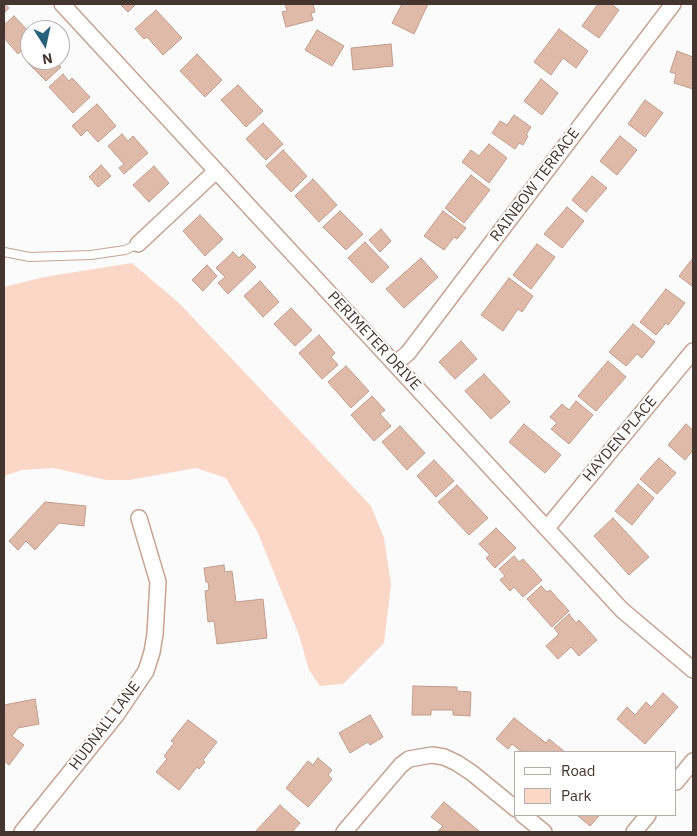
<!DOCTYPE html>
<style>
body{margin:0}
#map{position:relative;width:697px;height:836px;overflow:hidden;background:#fbfbfb;font-family:"IBM Plex Sans",sans-serif}
canvas{display:block}
.frame{position:absolute;inset:0;border:5px solid #44352e;pointer-events:none}
.legend{position:absolute;left:514px;top:751px;width:162px;height:65px;box-sizing:border-box;background:#fff;border:1px solid #b4aeab;margin:0;padding:6px 9px;list-style:none;font-size:15px;color:#44352e}
.legend li{display:flex;align-items:center;gap:10px;height:25px}
.legend b{width:25px;border:1px solid #b4aeab}
.north{position:absolute;left:20px;top:20px;width:50px;height:50px;box-sizing:border-box;background:#fff;border:1px solid #b4aeab;border-radius:50%;rotate:170deg;font-size:14px;font-weight:700;line-height:20px;text-align:center;color:#44352e}
.north::after{content:'';display:block;margin:auto;width:18px;height:22px;background:#27637b;clip-path:polygon(50% 0,100% 100%,50% 72%,0 100%)}
</style>
<div id="map">
<canvas width="697" height="836"></canvas>
<div class="frame"></div>
<ul class="legend">
<li><b style="height:6px;background:#fff"></b>Road</li>
<li><b style="height:14px;background:#fbd7c7"></b>Park</li>
</ul>
<div class="north">N</div>
</div>
<script>
const context = document.querySelector('canvas').getContext('2d');
context.lineJoin = 'round';
function fill(path, color) {
  context.fillStyle = color;
  context.fill(path, 'evenodd');
}
function poly(rows) {
  const path = new Path2D();
  for (const r of rows) {
    path.moveTo(r[0], r[1]);
    for (let i = 2; i < r.length; i += 2) path.lineTo(r[i], r[i + 1]);
  }
  return path;
}
function stroke(path, color, width, dash) {
  context.strokeStyle = color;
  context.lineWidth = width;
  context.lineCap = dash ? 'butt' : 'round';
  context.setLineDash(dash || []);
  context.stroke(path);
}
function label(font, color, halo, rows, align = 'center') {
  context.font = font + ' "IBM Plex Sans",sans-serif';
  context.lineWidth = 4;
  context.setLineDash([]);
  context.textBaseline = 'middle';
  context.strokeStyle = halo;
  context.fillStyle = color;
  for (const [text, x, y, turn = 0] of rows) {
    context.save();
    context.translate(x, y);
    context.rotate((+turn || 0) * Math.PI / 180);
    context.textAlign = isNaN(turn) ? turn : align;
    if (halo) context.strokeText(text, 0, 0);
    context.fillText(text, 0, 0);
    context.restore();
  }
}
fill(poly([
 [132,263,179,303,371,506,384,538,391,584,384,643,343,684,320,686,309,670,299,635,258,533,226,478,196,468,129,480,106,480,54,468,22,470,4,476,4,287,44,277]
]), '#fbd7c7');
const building = poly([
 [4,4,9,8,4,13,4,4],
 [120,4,136,4,128,12,120,4],
 [285,4,313,4,315,12,311,13,313,20,286,27,282,12,287,11,285,4],
 [402,4,428,4,414,34,392,23,402,4],
 [598,4,611,4,619,10,599,38,582,26,598,4],
 [156,10,182,38,163,55,147,37,144,39,135,29,156,10],
 [14,16,30,33,30,43,18,54,4,38,4,25,14,16],
 [559,29,588,51,576,68,563,58,551,75,534,62,559,29],
 [317,30,344,46,332,66,305,50,317,30],
 [391,44,393,66,353,70,351,48,391,44],
 [677,51,693,57,693,89,674,83,676,74,670,72,677,51],
 [197,54,222,80,205,97,180,71,197,54],
 [30,59,54,60,61,67,46,81,27,62,30,59],
 [63,74,69,81,72,78,90,97,73,113,49,87,63,74],
 [541,79,558,93,542,115,524,101,541,79],
 [238,85,263,111,246,127,221,100,238,85],
 [645,100,663,113,645,137,628,124,645,100],
 [97,104,116,126,98,142,87,130,81,136,72,126,97,104],
 [514,115,531,127,526,135,528,136,523,145,519,143,515,149,492,133,500,121,507,125,514,115],
 [263,123,283,144,266,160,246,139,263,123],
 [122,134,128,141,133,136,148,153,124,174,119,168,124,164,108,146,122,134],
 [620,136,637,150,617,175,600,161,620,136],
 [489,144,507,158,489,183,462,162,471,150,479,156,489,144],
 [283,150,307,176,291,192,266,166,283,150],
 [101,165,111,176,98,187,89,177,101,165],
 [154,166,169,183,149,202,133,185,154,166],
 [471,175,490,190,464,223,445,208,471,175],
 [592,176,607,188,586,212,572,200,592,176],
 [313,179,337,205,319,222,295,196,313,179],
 [567,207,584,221,562,248,544,234,567,207],
 [340,211,363,234,346,250,323,227,340,211],
 [443,211,466,228,457,239,454,237,444,250,424,236,443,211],
 [200,215,223,239,205,256,183,231,200,215],
 [381,229,391,241,380,252,369,240,381,229],
 [365,242,389,267,372,283,348,258,365,242],
 [537,244,555,257,531,289,513,275,537,244],
 [233,252,239,258,243,254,256,267,228,294,218,283,225,277,216,268,233,252],
 [421,258,438,277,404,308,386,289,421,258],
 [693,258,693,287,679,276,693,258],
 [207,265,217,276,203,291,192,280,207,265],
 [509,278,533,296,522,312,518,309,503,331,481,315,509,278],
 [260,281,279,302,263,317,244,296,260,281],
 [666,289,685,303,668,325,666,323,656,335,640,322,666,289],
 [291,308,312,330,295,346,274,324,291,308],
 [633,324,655,342,642,358,637,354,626,366,609,352,633,324],
 [319,335,335,353,331,357,338,365,322,379,299,353,319,335],
 [461,341,477,359,455,379,439,362,461,341],
 [608,361,626,377,596,411,578,396,608,361],
 [346,366,369,391,351,408,328,382,346,366],
 [484,374,510,402,491,419,465,391,484,374],
 [372,396,385,410,380,414,391,426,374,441,351,415,372,396],
 [576,401,593,415,569,444,551,429,557,423,550,417,562,404,569,410,576,401],
 [524,424,561,455,545,473,509,442,524,424],
 [686,424,693,430,693,450,685,460,668,445,686,424],
 [400,426,425,453,407,470,382,442,400,426],
 [659,458,676,473,657,494,640,479,659,458],
 [434,460,454,481,436,497,417,476,434,460],
 [638,484,654,498,632,525,615,511,638,484],
 [457,485,488,518,469,535,438,502,457,485],
 [45,502,86,506,84,526,59,523,35,550,26,541,18,550,9,541,45,502],
 [613,518,649,557,629,575,594,536,613,518],
 [496,528,516,548,495,568,486,558,490,555,479,544,496,528],
 [514,556,519,562,523,559,542,580,523,597,514,587,510,591,500,580,505,576,499,569,514,556],
 [224,565,225,572,232,571,236,602,263,599,267,638,217,644,214,621,208,622,205,591,209,590,208,582,206,582,204,568,224,565],
 [541,586,547,592,550,590,569,611,552,627,527,599,541,586],
 [569,614,576,623,579,620,597,640,579,656,571,647,558,659,546,646,559,634,554,628,569,614],
 [413,686,457,687,457,691,471,692,470,716,453,715,453,710,431,710,431,715,412,715,413,686],
 [663,693,678,707,645,744,617,719,627,707,635,715,646,702,651,707,663,693],
 [35,699,39,724,18,728,12,736,24,745,9,765,4,761,4,705,35,699],
 [370,715,383,737,370,745,368,742,350,753,339,733,370,715],
 [514,718,546,743,549,739,565,752,522,752,512,744,508,749,496,739,514,718],
 [188,720,217,742,203,760,205,762,199,769,197,767,179,790,156,772,167,759,164,756,174,743,171,741,188,720],
 [318,758,332,770,328,775,332,779,308,807,286,788,308,761,313,765,318,758],
 [444,802,479,831,478,832,438,831,443,826,431,817,444,802],
 [280,805,300,823,292,832,255,832,280,805],
 [577,815,600,815,590,826,577,815]
]);
fill(building, '#e0baa9');
stroke(building, '#c19c8b', 1);
const service = poly([
 [4,252,30,257,91,255,125,250,138,244]
]);
const minor = poly([
 [62,4,622,610,693,670],
 [138,244,216,171],
 [395,364,408,353,673,4],
 [547,528,693,351],
 [676,782,693,761],
 [523,815,544,832],
 [22,832,117,714,146,671,152,652,155,634,158,582,139,518],
 [344,832,401,765,409,759,432,755,444,757,457,763,472,773,516,809],
 [634,832,648,815]
]);
stroke(service, '#c6a291', 10);
stroke(minor, '#c6a291', 18);
stroke(service, '#fff', 8);
stroke(minor, '#fff', 15);
label('15px', '#44352e', '#fff', [
 ["RAINBOW TERRACE",535,185,-53],
 ["PERIMETER DRIVE",374,341,47],
 ["HAYDEN PLACE",620,439,-50],
 ["HUDNALL LANE",105,726,-53]
]);
</script>
